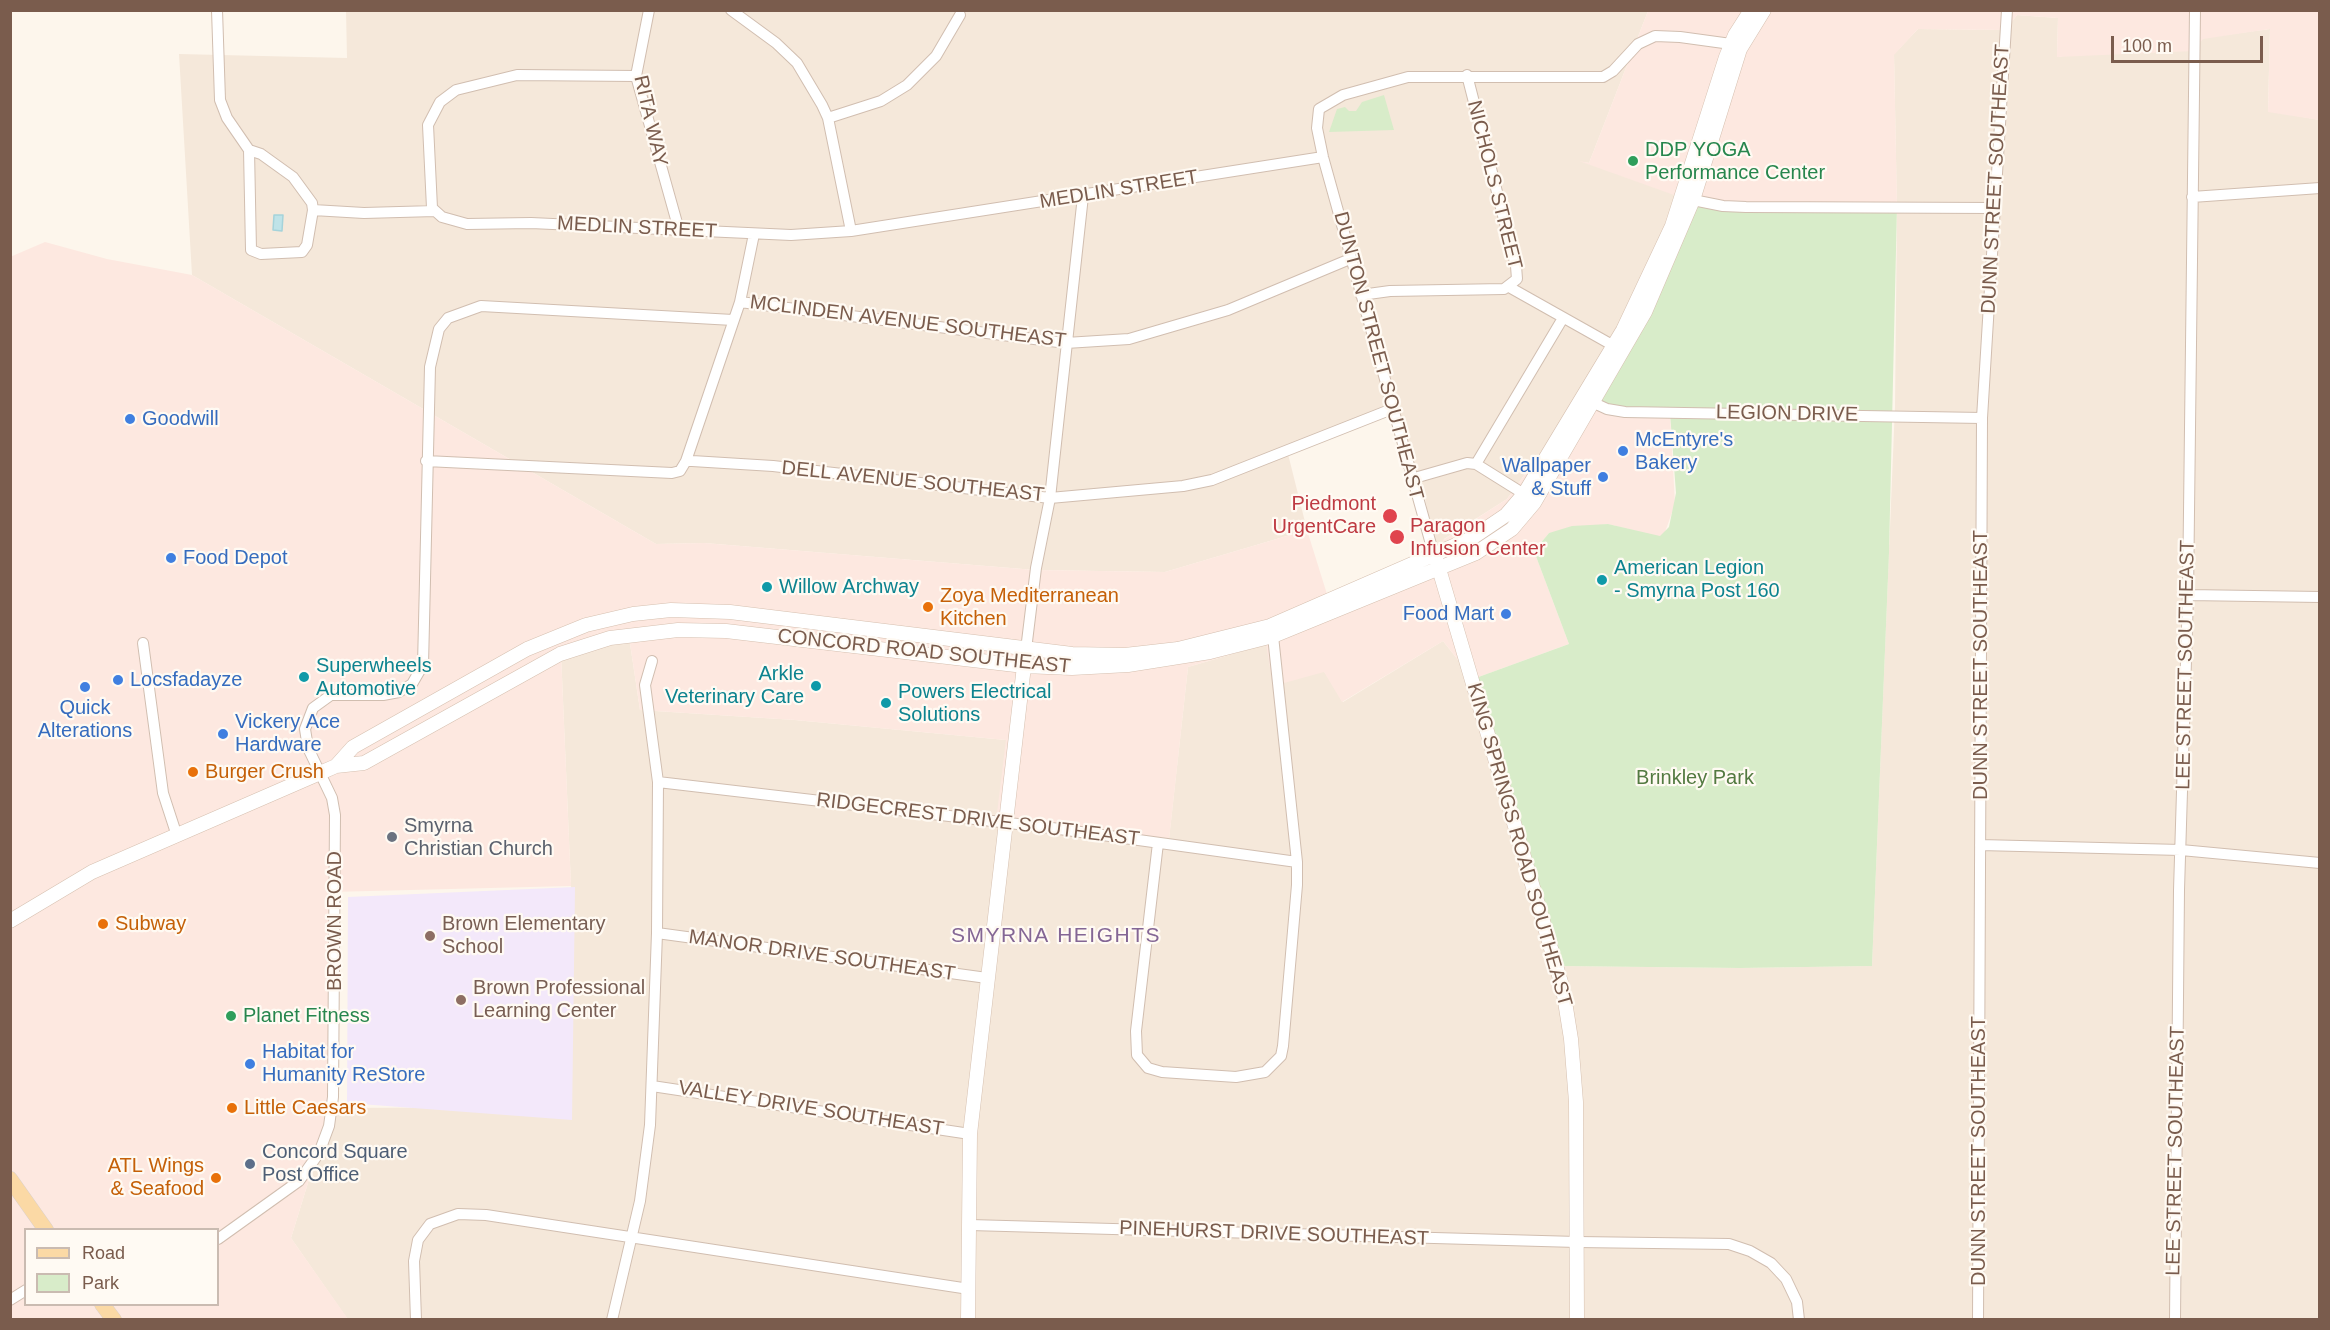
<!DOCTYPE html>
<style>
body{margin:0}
#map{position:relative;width:2330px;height:1330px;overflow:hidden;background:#fdf6ec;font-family:Helvetica,sans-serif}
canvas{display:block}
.frame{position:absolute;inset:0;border:12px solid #7a5c4d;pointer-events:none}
.legend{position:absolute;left:24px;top:1228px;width:195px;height:78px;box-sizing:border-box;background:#fffaf3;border:2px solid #cabbb1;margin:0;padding:8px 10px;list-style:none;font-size:18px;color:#7a5c4d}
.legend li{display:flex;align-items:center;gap:12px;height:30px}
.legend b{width:30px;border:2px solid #cabbb1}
.scale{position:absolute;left:2111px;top:36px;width:152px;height:27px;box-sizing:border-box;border:3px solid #7a5c4d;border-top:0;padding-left:8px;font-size:18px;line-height:21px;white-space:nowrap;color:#7a5c4d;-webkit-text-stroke:4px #fffaf3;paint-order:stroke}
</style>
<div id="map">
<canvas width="2330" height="1330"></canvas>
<div class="frame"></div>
<ul class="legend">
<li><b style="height:8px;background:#fbd9a5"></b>Road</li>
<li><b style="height:16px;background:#d8ecc9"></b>Park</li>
</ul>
<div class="scale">100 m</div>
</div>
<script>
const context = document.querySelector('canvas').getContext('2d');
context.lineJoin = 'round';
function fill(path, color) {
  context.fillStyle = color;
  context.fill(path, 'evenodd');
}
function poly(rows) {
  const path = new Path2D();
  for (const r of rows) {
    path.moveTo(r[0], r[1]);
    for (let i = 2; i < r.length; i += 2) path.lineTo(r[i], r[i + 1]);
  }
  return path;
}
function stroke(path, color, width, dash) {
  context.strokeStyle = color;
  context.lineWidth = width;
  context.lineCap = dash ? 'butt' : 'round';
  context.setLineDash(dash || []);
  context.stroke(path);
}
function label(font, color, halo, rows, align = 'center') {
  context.font = font + ' Helvetica,sans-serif';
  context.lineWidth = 4.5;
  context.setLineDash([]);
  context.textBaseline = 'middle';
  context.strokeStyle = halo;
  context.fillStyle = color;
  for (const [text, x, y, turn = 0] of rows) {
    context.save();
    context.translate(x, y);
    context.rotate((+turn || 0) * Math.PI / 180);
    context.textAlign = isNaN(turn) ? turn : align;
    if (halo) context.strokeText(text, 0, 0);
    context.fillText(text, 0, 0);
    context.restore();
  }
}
fill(poly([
 [346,10,1648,11,1589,163,1584,162,1688,199,1573,407,1507,499,1444,539,1437,562,1423,487,1395,412,1287,450,1307,530,1165,572,1035,570,704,543,656,544,192,275,179,54,347,58],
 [2017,15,2058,18,2057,57,2270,29,2268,111,2320,120,2319,1319,348,1320,291,1238,331,1108,558,1107,571,886,561,654,628,630,640,710,795,720,1006,740,1168,848,1188,667,1267,644,1324,671,1343,702,1443,641,1473,679,1558,966,1740,968,1872,966,1895,406,1897,212,1894,54,1918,29,2005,30]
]), '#f5e8da');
fill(poly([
 [1648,11,2319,11,2319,120,2268,112,2270,29,2203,39,2194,51,2057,57,2058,18,2017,15,2006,30,1918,29,1894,55,1897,207,1670,413,1675,504,1664,535,1660,537,1608,524,1549,533,1534,551,1569,644,1473,679,1443,641,1342,702,1324,672,1273,686,1266,644,1188,667,1168,849,996,821,1006,740,795,720,640,710,628,630,561,654,571,886,330,892,331,1108,291,1238,348,1319,11,1319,10,257,45,242,107,259,192,275,656,544,704,543,1035,570,1165,572,1307,530,1331,607,1437,563,1443,540,1507,499,1573,407,1688,200,1579,161,1589,163],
 [26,1230,218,1230,218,1304,26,1304]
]), '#fde8e0');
fill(poly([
 [575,887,572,1120,347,1103,348,897]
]), '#f3e8fa');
fill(poly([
 [1384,95,1394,130,1329,132,1337,109,1345,107,1349,111,1356,111,1362,102],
 [1688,199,1710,204,1897,207,1889,553,1872,966,1740,968,1557,966,1473,679,1569,644,1534,551,1549,533,1572,526,1608,524,1660,536,1669,527,1676,493,1670,413,1625,412,1590,401]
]), '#d8ecc9');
const water = poly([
 [274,215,283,215,282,231,273,230,274,215]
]);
fill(water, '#bfe3e8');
stroke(water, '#a5d3da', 1.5);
const street = poly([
 [217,10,220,100,227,118,249,150],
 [649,10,636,76,679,230],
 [731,10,776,43,797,63,822,105,828,118,851,231],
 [636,76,517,75,456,90,440,102,428,125,432,208,442,217,467,224,531,223,791,235,851,231,1323,157],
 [828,118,881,101,907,85,936,56,960,15],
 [249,150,261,154,293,177,312,203,313,210,307,245,302,252,261,254,251,250,249,150],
 [2192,197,2320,188],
 [1693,200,1723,206,1746,207,1995,208],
 [313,210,364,213,435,211],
 [1509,287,1614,346],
 [1361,295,1390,291,1504,289,1517,279,1516,266,1467,75],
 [740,302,1066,343,1129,339,1228,310,1350,259],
 [1594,403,1607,409,1625,412,1982,418],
 [426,461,672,473,680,471,686,461,692,461,773,466,1050,498,1183,486,1212,480,1392,409],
 [686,461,740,302,754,234],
 [1476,464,1563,318],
 [1411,479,1467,463,1476,464,1524,494],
 [1434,555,1323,157,1317,128,1319,109,1343,95,1408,77,1603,77,1613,71,1638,44,1655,36,1680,37,1731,44],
 [2188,595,2320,597],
 [143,643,163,793,177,836],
 [1024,666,1036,568,1050,498,1083,196],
 [658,782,1052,828,1297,862],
 [1158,843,1136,1031,1137,1055,1148,1068,1162,1072,1236,1077,1265,1072,1281,1056,1283,1046,1297,885,1297,862,1273,636],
 [1980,845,2181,850,2320,863],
 [657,933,987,978],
 [652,1086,970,1134],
 [970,1225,1577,1242,1729,1244,1750,1251,1771,1263,1786,1279,1797,1302,1799,1320],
 [218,1239,299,1181,319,1153,329,1126,333,1097,335,815,332,798,308,748,305,729,313,708,331,695,383,695,399,692,412,684,423,665,430,367,439,329,448,318,481,306,733,320],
 [10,1300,26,1290],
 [416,1320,414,1261,418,1240,430,1224,458,1214,486,1215,969,1289],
 [612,1320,640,1201,650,1125,657,933,658,782,645,685,652,661],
 [1978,1320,1982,418,2007,10],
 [2175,1320,2179,890,2188,595,2195,10]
]);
const secondary = poly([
 [1437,562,1563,989,1571,1039,1576,1102,1577,1320],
 [336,766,353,747,527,649,586,625,633,614,671,610,730,612,1072,654,1125,655,1178,649,1270,626,1472,538,1506,515,1524,494,1623,330,1672,226,1726,57,1735,35,1751,10],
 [10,921,92,872,320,773,336,766,364,763,560,654,610,638,678,630,726,631,1024,666,1072,668,1128,665,1210,652,1273,636,1476,553,1512,529,1534,503,1645,312,1693,200,1740,49,1764,10],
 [968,1320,970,1134,1024,666]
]);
const primary = poly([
 [10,1179,46,1230],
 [102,1304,114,1320]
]);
stroke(street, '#d1beb0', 12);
stroke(secondary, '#d6c0b0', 15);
stroke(primary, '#dad1cd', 16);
stroke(street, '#fff', 10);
stroke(secondary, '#fff', 14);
stroke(primary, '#fbd9a5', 15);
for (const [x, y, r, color] of [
 [1633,161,6,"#2e9e5b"],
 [130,419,6,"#3f7fe0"],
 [1623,451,6,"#3f7fe0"],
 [1603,477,6,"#3f7fe0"],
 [1390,516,8,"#e0444e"],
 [1397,537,8,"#e0444e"],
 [171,558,6,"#3f7fe0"],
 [1602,580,6,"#0f9aa8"],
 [767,587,6,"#0f9aa8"],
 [928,607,6,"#e8710a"],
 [1506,614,6,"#3f7fe0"],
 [304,677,6,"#0f9aa8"],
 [118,680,6,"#3f7fe0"],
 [816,686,6,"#0f9aa8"],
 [85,687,6,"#3f7fe0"],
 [886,703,6,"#0f9aa8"],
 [223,734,6,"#3f7fe0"],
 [193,772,6,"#e8710a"],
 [392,837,6,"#6b7280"],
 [103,924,6,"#e8710a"],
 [430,936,6,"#8d6e63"],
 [461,1000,6,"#8d6e63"],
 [231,1016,6,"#2e9e5b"],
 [250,1064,6,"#3f7fe0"],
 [232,1108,6,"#e8710a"],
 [250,1164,6,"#5c6f8a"],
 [216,1178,6,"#e8710a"]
]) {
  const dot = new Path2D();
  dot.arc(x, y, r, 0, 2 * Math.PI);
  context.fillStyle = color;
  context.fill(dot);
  stroke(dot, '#fffaf3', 2);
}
label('20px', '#7a5c4d', '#fffaf3', [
 ["RITA WAY",650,121,77],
 ["DUNN STREET SOUTHEAST",1996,179,-87],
 ["NICHOLS STREET",1494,185,76],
 ["MEDLIN STREET",1119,190,-9],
 ["MEDLIN STREET",637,228,3],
 ["MCLINDEN AVENUE SOUTHEAST",908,322,7],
 ["DUNTON STREET SOUTHEAST",1378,356,75],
 ["LEGION DRIVE",1787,414,1],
 ["DELL AVENUE SOUTHEAST",913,482,6],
 ["CONCORD ROAD SOUTHEAST",924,652,6],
 ["DUNN STREET SOUTHEAST",1981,665,-90],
 ["LEE STREET SOUTHEAST",2186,665,-89],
 ["RIDGECREST DRIVE SOUTHEAST",978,820,7],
 ["KING SPRINGS ROAD SOUTHEAST",1519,845,74],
 ["BROWN ROAD",335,921,-90],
 ["MANOR DRIVE SOUTHEAST",822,956,8],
 ["VALLEY DRIVE SOUTHEAST",811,1109,9],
 ["DUNN STREET SOUTHEAST",1979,1151,-90],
 ["LEE STREET SOUTHEAST",2176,1151,-89],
 ["PINEHURST DRIVE SOUTHEAST",1274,1234,2]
]);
label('20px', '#27864d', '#fffaf3', [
 ["DDP YOGA",1645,150],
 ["Performance Center",1645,173],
 ["Planet Fitness",243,1016]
], 'left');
label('20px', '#366cbe', '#fffaf3', [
 ["Goodwill",142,419],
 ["McEntyre's",1635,440],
 ["Bakery",1635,463],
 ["Wallpaper",1591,466,"right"],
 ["& Stuff",1591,489,"right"],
 ["Food Depot",183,558],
 ["Food Mart",1494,614,"right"],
 ["Locsfadayze",130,680],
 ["Quick",85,708,"center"],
 ["Alterations",85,731,"center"],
 ["Vickery Ace",235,722],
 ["Hardware",235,745],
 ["Habitat for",262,1052],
 ["Humanity ReStore",262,1075]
], 'left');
label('20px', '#be3a42', '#fffaf3', [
 ["Piedmont",1376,504],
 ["UrgentCare",1376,527],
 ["Paragon",1410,526,"left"],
 ["Infusion Center",1410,549,"left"]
], 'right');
label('20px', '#0d838f', '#fffaf3', [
 ["American Legion",1614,568],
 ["- Smyrna Post 160",1614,591],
 ["Willow Archway",779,587],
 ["Superwheels",316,666],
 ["Automotive",316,689],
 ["Arkle",804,674,"right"],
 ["Veterinary Care",804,697,"right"],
 ["Powers Electrical",898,692],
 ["Solutions",898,715]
], 'left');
label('20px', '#c56008', '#fffaf3', [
 ["Zoya Mediterranean",940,596],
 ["Kitchen",940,619],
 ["Burger Crush",205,772],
 ["Subway",115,924],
 ["Little Caesars",244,1108],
 ["ATL Wings",204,1166,"right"],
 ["& Seafood",204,1189,"right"]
], 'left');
label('20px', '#537a41', '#fffaf3', [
 ["Brinkley Park",1695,778]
]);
label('20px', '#5b616d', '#fffaf3', [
 ["Smyrna",404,826],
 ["Christian Church",404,849]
], 'left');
label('20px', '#785e54', '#fffaf3', [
 ["Brown Elementary",442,924],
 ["School",442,947],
 ["Brown Professional",473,988],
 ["Learning Center",473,1011]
], 'left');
label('20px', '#4e5e75', '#fffaf3', [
 ["Concord Square",262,1152],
 ["Post Office",262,1175]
], 'left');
context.letterSpacing = '1.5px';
label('21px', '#846695', '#fffaf3', [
 ["SMYRNA HEIGHTS",1056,936]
]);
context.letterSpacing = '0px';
</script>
